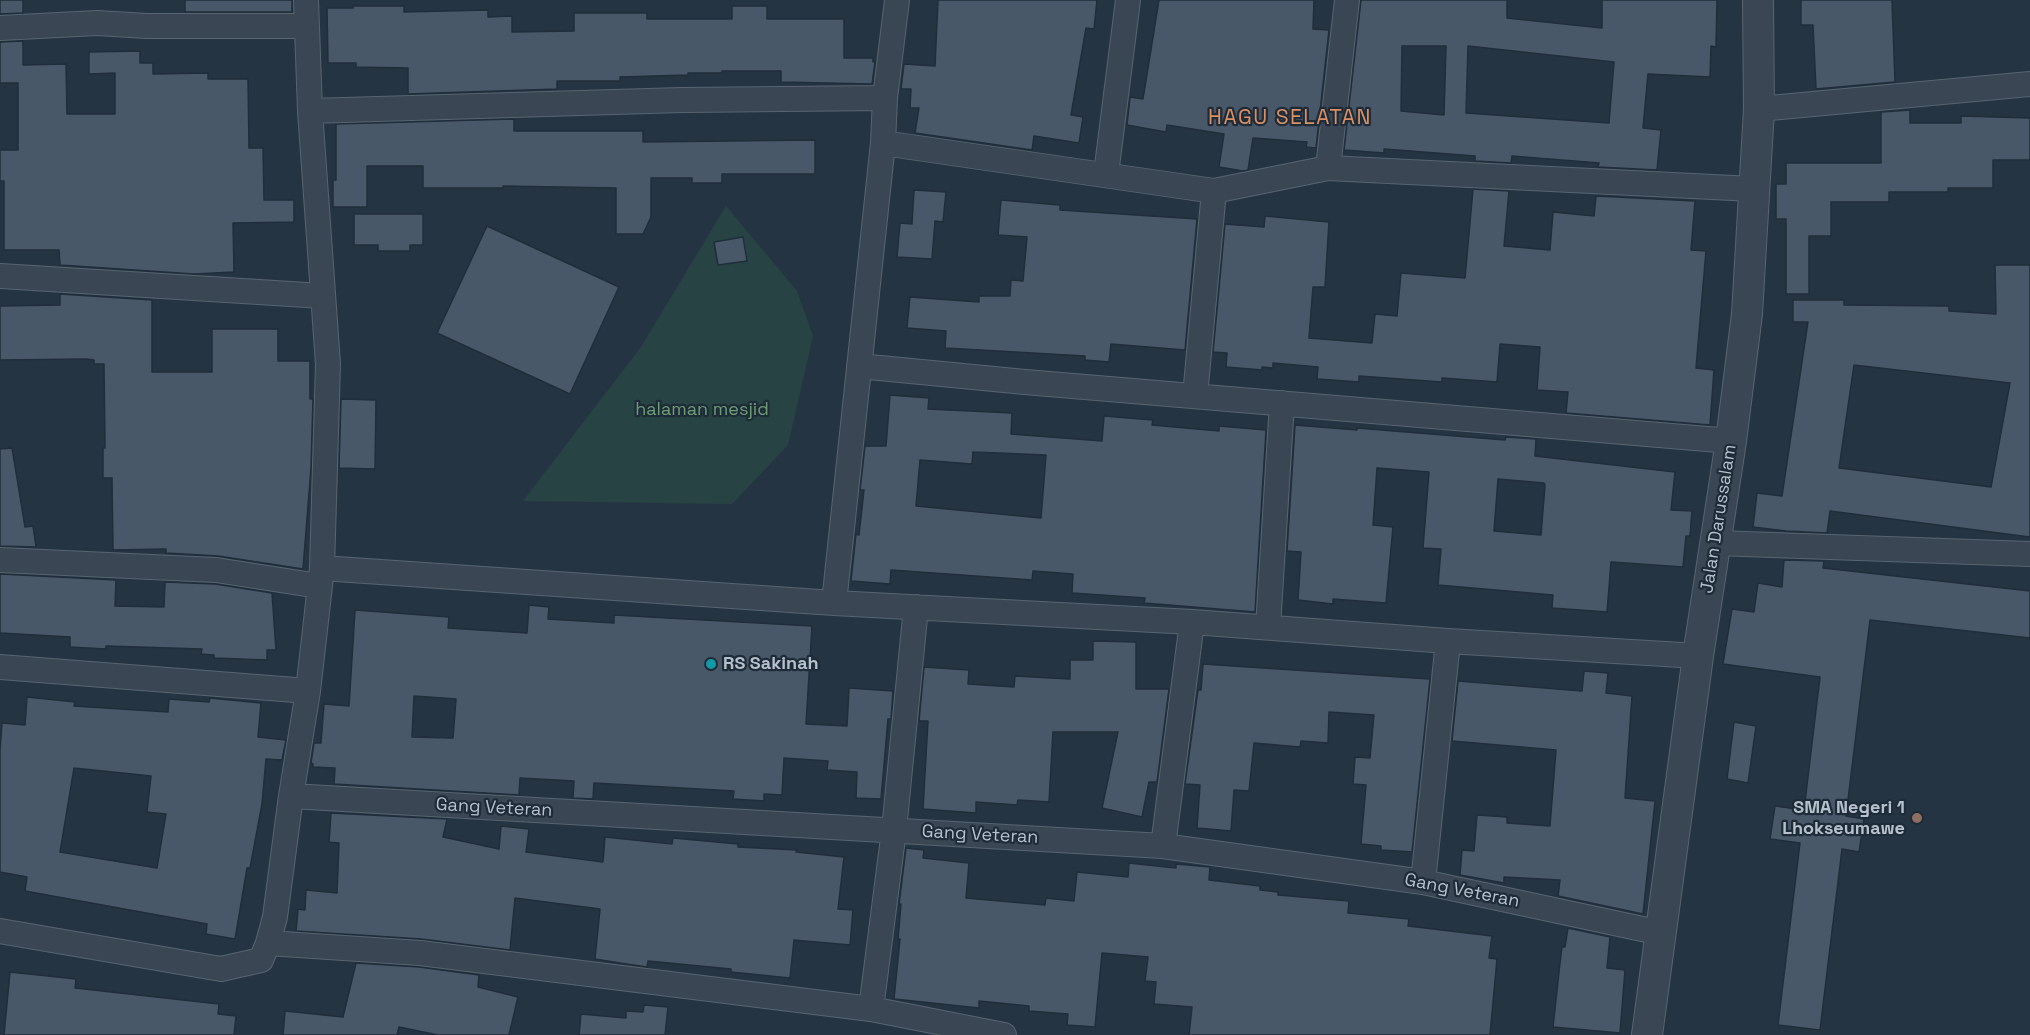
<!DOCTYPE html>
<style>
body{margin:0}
canvas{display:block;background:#253443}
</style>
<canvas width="2030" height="1035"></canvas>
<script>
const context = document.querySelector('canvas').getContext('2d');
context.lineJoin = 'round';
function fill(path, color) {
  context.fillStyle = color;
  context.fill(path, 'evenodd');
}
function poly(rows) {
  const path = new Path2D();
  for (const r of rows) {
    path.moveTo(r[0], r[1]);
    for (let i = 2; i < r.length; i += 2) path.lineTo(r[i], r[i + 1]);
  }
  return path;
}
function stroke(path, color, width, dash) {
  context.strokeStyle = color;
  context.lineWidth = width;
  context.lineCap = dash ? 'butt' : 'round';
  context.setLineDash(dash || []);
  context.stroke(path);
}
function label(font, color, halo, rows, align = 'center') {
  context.font = font + ' "Space Grotesk",sans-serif';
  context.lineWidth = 4.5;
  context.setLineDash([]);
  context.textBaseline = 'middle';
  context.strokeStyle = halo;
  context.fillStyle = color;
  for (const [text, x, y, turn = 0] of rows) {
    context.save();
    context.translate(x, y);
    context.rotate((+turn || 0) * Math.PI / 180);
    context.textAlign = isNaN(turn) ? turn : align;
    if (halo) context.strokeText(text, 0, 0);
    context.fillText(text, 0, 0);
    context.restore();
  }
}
fill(poly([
 [726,206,797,291,813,336,788,445,732,504,523,501,641,347]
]), '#274344');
const building = poly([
 [0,0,23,0,23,13,0,14,0,0],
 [185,0,292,0,292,12,185,12,185,0],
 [938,0,1097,0,1094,29,1086,28,1071,115,1083,117,1079,143,1034,136,1032,150,915,133,919,108,910,108,911,89,901,89,904,64,935,66,938,0],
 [1159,0,1314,0,1313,29,1329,30,1316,148,1306,147,1307,142,1253,138,1248,170,1243,171,1219,167,1224,134,1167,125,1166,132,1127,125,1130,97,1143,99,1159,0],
 [1361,0,1507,0,1507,18,1602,28,1602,0,1717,0,1716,47,1711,46,1710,77,1648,74,1643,128,1661,130,1657,170,1598,167,1599,163,1512,156,1511,163,1475,161,1475,156,1384,149,1384,153,1344,150,1361,0],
 [1402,46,1446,46,1444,115,1401,111,1402,46],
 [1468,46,1614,62,1609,123,1466,113,1468,46],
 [1801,0,1892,0,1895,82,1816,89,1813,25,1801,25,1801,0],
 [353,6,404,6,404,12,488,10,488,17,512,16,512,32,574,31,574,13,647,13,647,19,732,19,732,6,767,6,767,19,844,19,844,58,873,58,873,62,875,62,872,84,781,82,781,71,722,71,722,73,688,73,688,75,620,77,620,81,557,81,557,89,408,94,408,68,356,67,356,63,328,63,327,8,353,8,353,6],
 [23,41,23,65,66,64,67,114,115,114,115,73,89,74,89,52,140,51,140,63,153,63,153,74,208,73,208,79,248,79,249,148,263,148,264,200,294,200,294,222,233,223,234,272,194,274,60,265,59,250,4,250,4,181,0,181,0,150,18,150,18,83,0,83,0,42,23,41],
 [1910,110,1910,123,1961,123,1961,116,2030,118,2030,160,1993,160,1993,188,1948,188,1948,192,1889,192,1889,202,1831,202,1831,236,1809,236,1809,294,1786,294,1786,219,1776,219,1776,184,1786,184,1786,163,1881,163,1881,112,1910,110],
 [514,119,514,131,643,131,643,142,815,140,815,174,722,174,722,183,692,183,692,178,651,178,651,217,643,234,616,234,616,188,503,186,503,188,423,188,423,166,367,166,367,207,333,207,333,180,336,180,336,124,514,119],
 [1473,189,1509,191,1504,246,1550,250,1553,212,1594,216,1596,196,1695,201,1691,250,1706,251,1696,368,1714,370,1710,425,1566,413,1568,392,1537,390,1540,347,1500,344,1497,382,1442,378,1442,382,1359,376,1359,382,1317,379,1318,367,1273,363,1273,368,1262,367,1262,370,1226,367,1227,353,1213,352,1225,224,1264,227,1265,216,1329,222,1325,287,1313,287,1309,338,1372,343,1375,314,1397,316,1401,273,1465,278,1473,189],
 [914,190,946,192,943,222,935,221,932,259,897,257,900,223,912,224,914,190],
 [1001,200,1060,205,1060,210,1197,219,1185,350,1111,344,1109,362,1085,360,1085,356,945,348,946,331,907,328,910,297,979,302,979,296,1010,296,1011,280,1023,281,1027,237,998,235,1001,200],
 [354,214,423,214,423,245,410,245,410,251,378,251,378,245,354,245,354,214],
 [487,226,619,287,570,394,437,333,487,226],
 [743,237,747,261,718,265,714,242,743,237],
 [1995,265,2030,265,2030,537,1830,511,1827,533,1786,531,1753,527,1757,493,1782,496,1808,322,1793,322,1793,300,1844,300,1844,305,1949,306,1949,311,1996,314,1995,265],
 [1854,365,2010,383,1991,487,1839,468,1854,365],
 [60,294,152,300,152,372,212,372,212,329,278,329,278,361,310,361,310,399,313,399,311,468,303,569,218,556,166,553,166,549,113,550,112,478,103,478,103,448,105,448,104,364,94,364,94,360,86,359,0,360,0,306,60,305,60,294],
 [890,395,929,398,928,409,1012,413,1011,434,1102,441,1104,416,1153,420,1152,425,1219,431,1219,426,1266,430,1255,612,1144,603,1145,598,1072,593,1073,574,1033,571,1032,580,891,570,890,584,851,581,856,534,859,535,864,490,860,490,865,446,886,446,890,395],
 [973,452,1046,455,1041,518,916,506,920,460,972,464,973,452],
 [341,399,376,400,375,469,339,468,341,399],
 [1295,425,1357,430,1357,428,1505,440,1506,437,1536,439,1535,456,1675,472,1671,510,1692,511,1690,536,1686,536,1683,567,1611,562,1607,612,1552,608,1553,595,1438,585,1441,549,1423,548,1429,472,1377,468,1373,525,1393,527,1386,603,1333,599,1333,604,1298,600,1301,552,1287,551,1295,425],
 [1498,479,1544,483,1545,485,1541,535,1494,531,1498,479],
 [12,448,25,527,33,526,36,547,0,546,0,449,12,448],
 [1784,560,1824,561,1823,568,2030,591,2030,638,1870,620,1846,816,1864,819,1859,852,1842,849,1820,1030,1778,1025,1800,843,1770,839,1775,806,1804,810,1820,677,1723,664,1732,609,1754,612,1758,583,1782,587,1784,560],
 [0,574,116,580,115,606,164,607,165,582,215,584,272,593,276,650,267,650,267,660,214,658,214,655,201,654,202,649,106,646,106,649,70,647,70,637,0,633,0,574],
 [529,605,549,607,548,619,614,623,614,615,812,626,806,724,847,726,849,688,893,691,891,719,888,719,881,799,856,798,857,772,827,770,828,761,784,758,782,795,764,794,764,801,733,799,734,791,594,783,593,799,573,798,574,781,520,778,519,795,334,784,335,768,313,767,313,764,311,763,314,743,321,743,324,704,349,706,355,610,449,617,448,628,527,633,529,605],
 [414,696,456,699,453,738,412,737,414,696],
 [1093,641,1136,642,1136,689,1169,689,1157,782,1149,782,1142,817,1102,808,1118,732,1053,732,1049,802,1018,800,1017,805,976,802,976,813,923,809,928,721,919,721,924,667,969,670,968,684,1014,687,1015,676,1070,679,1070,660,1093,660,1093,641],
 [1203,664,1430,679,1412,852,1381,850,1381,846,1361,844,1366,785,1353,784,1355,757,1370,758,1374,715,1329,712,1328,743,1301,741,1300,747,1254,743,1249,791,1234,790,1231,831,1197,828,1200,785,1185,784,1198,690,1201,690,1203,664],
 [1584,671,1608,673,1606,693,1632,696,1625,798,1655,801,1643,914,1558,896,1560,880,1504,877,1504,883,1460,875,1462,850,1474,851,1477,815,1507,817,1507,823,1550,826,1556,750,1452,741,1458,681,1582,691,1584,671],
 [27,697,75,702,74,706,168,712,169,699,209,702,210,698,261,703,258,737,286,740,282,760,266,759,262,804,250,868,247,868,235,939,206,934,207,924,25,891,27,877,0,872,0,750,2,723,25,725,27,697],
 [74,768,151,776,147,812,166,814,157,868,60,852,74,768],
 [1734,722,1756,726,1748,783,1727,779,1734,722],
 [331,813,447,819,443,837,499,849,501,826,529,829,526,852,603,862,605,837,672,844,673,838,738,844,738,847,797,850,796,852,844,857,838,909,853,910,850,945,794,940,790,978,731,972,731,969,648,961,647,967,620,963,595,959,600,909,515,898,510,950,421,939,296,931,298,909,305,910,306,890,337,893,339,843,329,842,331,813],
 [906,848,924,850,923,858,969,863,966,898,1045,905,1046,898,1074,901,1077,872,1128,877,1129,863,1176,868,1176,864,1210,867,1209,880,1260,886,1260,890,1278,892,1278,895,1349,901,1348,913,1409,919,1408,926,1492,936,1489,958,1497,959,1490,1035,1189,1035,1192,1007,1154,1004,1156,982,1145,981,1148,957,1102,953,1095,1027,1067,1025,1068,1014,1029,1011,1029,1006,979,1001,979,1008,894,999,900,939,898,939,901,904,899,904,906,848],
 [1568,928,1610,937,1607,968,1625,970,1620,1033,1553,1027,1560,963,1562,947,1565,947,1568,928],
 [356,963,419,967,479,975,478,987,518,997,509,1035,438,1035,399,1027,397,1035,283,1035,285,1011,343,1017,356,963],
 [10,972,76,979,75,988,219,1004,218,1014,236,1016,234,1035,4,1035,10,972],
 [644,1005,668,1007,665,1035,579,1035,581,1014,626,1018,626,1011,643,1012,644,1005]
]);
fill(building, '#495869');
stroke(building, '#202d3a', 1.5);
const minor = poly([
 [0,28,97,23,147,26,306,26],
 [1759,109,2030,84],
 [310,111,682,100,885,98],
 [883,143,1214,191,1328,168,1753,189],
 [1328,168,1347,0],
 [1106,174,1128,0],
 [0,276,323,296],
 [859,366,1025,382,1731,441],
 [1195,396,1214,191],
 [1716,543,2030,554],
 [0,560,216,570,319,586],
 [322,568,834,603,1192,622,1448,641,1698,656],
 [834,603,883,143,885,98,897,0],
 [1268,627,1282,403],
 [0,667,308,691],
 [291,796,1163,846,1423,882,1661,933],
 [1163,846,1192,622],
 [1423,882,1448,641],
 [0,931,221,969,261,960,268,943,275,917,291,796,308,691,322,568,328,364,310,111,306,0],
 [268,943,420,953,871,1009,1004,1035],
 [871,1009,894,830,916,607]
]);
const tertiary = poly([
 [1647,1035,1698,656,1731,441,1747,314,1759,109,1758,0]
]);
stroke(minor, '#586470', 26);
stroke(tertiary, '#586470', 32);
stroke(minor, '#3a4653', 24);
stroke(tertiary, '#3a4653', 30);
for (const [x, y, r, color] of [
 [711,664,6,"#0f9aa8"],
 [1917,818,6,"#8d6e63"]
]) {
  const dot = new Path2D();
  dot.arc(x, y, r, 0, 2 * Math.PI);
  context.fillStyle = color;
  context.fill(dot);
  stroke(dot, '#1e2b38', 2);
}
label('18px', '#6d9e75', '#1e2b38', [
 ["halaman mesjid",702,410]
]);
label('18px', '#b7c1cc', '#1e2b38', [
 ["Jalan Darussalam",1719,519,-81],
 ["Gang Veteran",494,808,3],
 ["Gang Veteran",980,835,3],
 ["Gang Veteran",1462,891,11]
]);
label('bold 18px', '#b7c1cc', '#1e2b38', [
 ["RS Sakinah",723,664],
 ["SMA Negeri 1",1905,808,"right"],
 ["Lhokseumawe",1905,829,"right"]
], 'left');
context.letterSpacing = '1.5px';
label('21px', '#db9064', '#1e2b38', [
 ["HAGU SELATAN",1290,118]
]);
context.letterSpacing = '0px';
</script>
